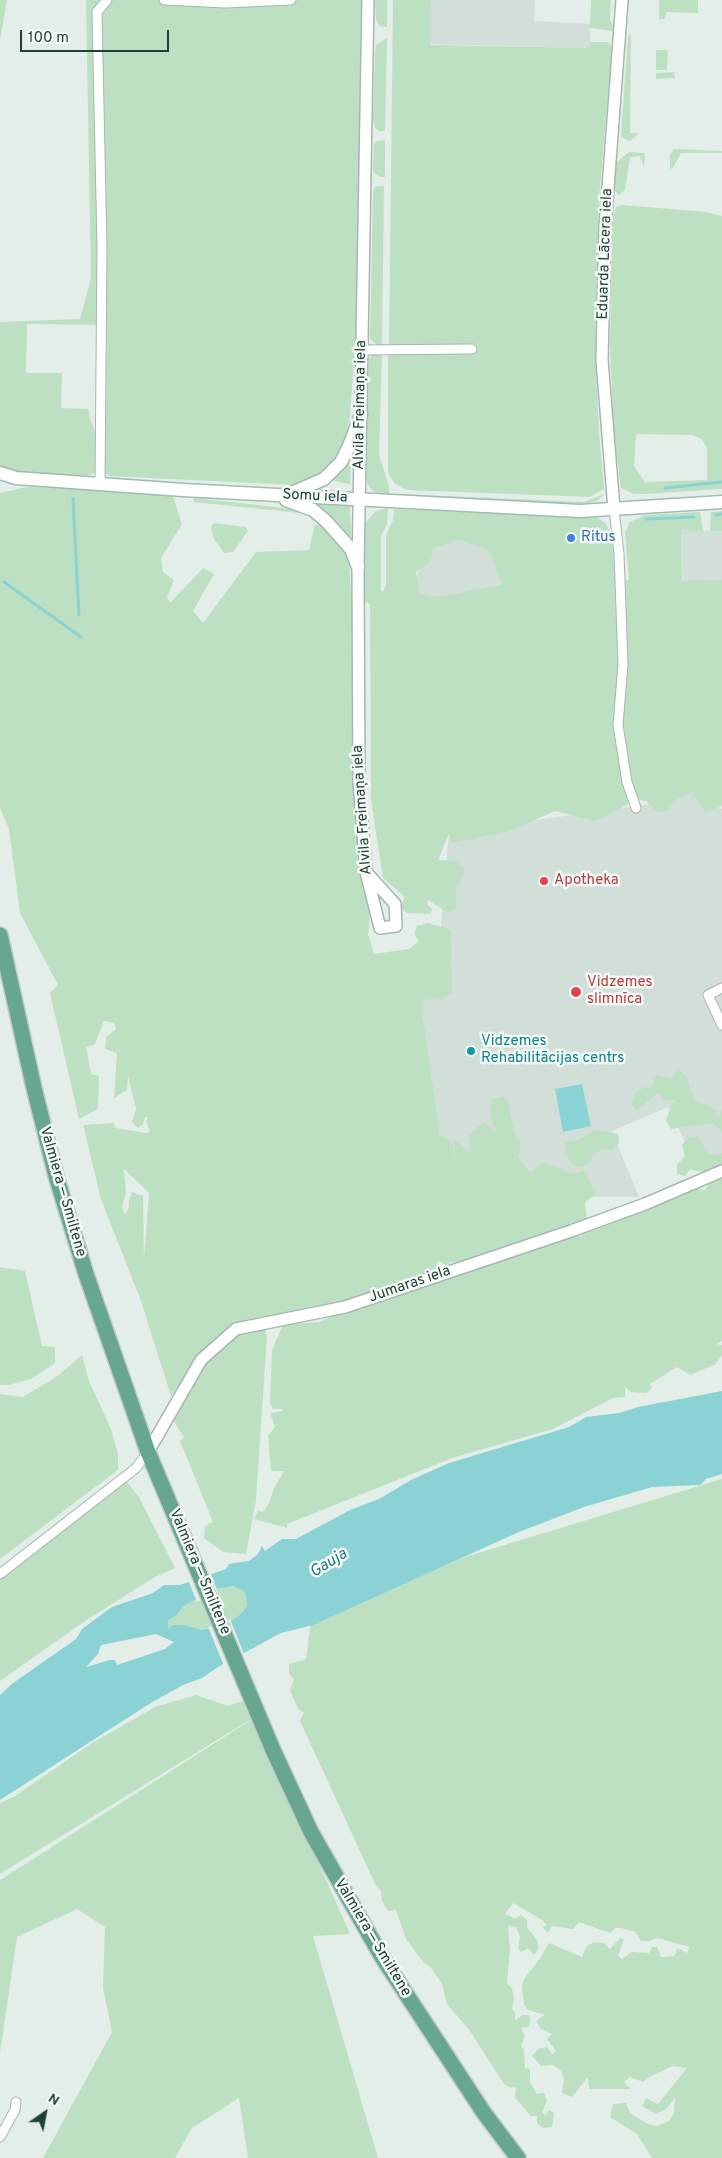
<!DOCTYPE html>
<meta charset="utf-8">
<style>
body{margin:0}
#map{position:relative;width:722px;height:2158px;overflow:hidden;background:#e4eee9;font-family:Overpass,sans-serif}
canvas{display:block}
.north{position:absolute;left:20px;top:2088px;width:50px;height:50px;-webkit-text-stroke:4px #f5faf7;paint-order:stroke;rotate:33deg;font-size:14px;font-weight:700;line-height:20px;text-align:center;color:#224136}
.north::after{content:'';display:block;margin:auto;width:18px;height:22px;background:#224136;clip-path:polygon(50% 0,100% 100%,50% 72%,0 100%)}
.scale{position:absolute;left:20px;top:30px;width:149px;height:22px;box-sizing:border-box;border:2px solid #224136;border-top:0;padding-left:6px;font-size:15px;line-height:18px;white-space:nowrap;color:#224136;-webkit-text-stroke:4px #f5faf7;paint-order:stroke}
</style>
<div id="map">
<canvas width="722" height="2158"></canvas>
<div class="north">N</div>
<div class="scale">100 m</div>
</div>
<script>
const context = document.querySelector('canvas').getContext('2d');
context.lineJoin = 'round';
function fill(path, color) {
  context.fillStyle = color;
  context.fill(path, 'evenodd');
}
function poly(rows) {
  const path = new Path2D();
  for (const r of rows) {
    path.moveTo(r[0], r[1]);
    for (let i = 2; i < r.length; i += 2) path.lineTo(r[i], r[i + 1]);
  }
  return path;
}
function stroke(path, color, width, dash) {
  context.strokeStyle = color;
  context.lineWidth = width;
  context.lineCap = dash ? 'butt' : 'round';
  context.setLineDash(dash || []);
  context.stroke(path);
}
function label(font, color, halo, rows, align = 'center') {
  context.font = font + ' Overpass,sans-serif';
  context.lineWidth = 5;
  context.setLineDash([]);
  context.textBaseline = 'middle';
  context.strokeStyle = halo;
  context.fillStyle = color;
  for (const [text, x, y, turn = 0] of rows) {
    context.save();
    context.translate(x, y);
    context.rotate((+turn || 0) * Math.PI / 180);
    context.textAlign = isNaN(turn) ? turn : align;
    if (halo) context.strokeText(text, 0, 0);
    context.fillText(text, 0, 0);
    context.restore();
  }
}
fill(poly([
 [421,0,535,0,534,21,590,24,590,48,421,44],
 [681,530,722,531,722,614,683,596],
 [459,540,489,551,503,587,460,629,410,591,428,551],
 [693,793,722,809,722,1161,701,1175,668,1107,612,1131,639,1197,460,1196,440,1137,422,1008,423,1000,436,984,449,832,674,801]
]), '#d2ded8');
fill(poly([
 [0,0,7,0,0,41],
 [86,0,361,0,358,308,350,414,346,446,335,462,313,480,294,485,108,476,104,472,107,325,27,324,26,373,62,373,61,408,89,409,89,415,98,441,95,473,86,476,23,472,3,469,0,467,0,322,80,319,91,278],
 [375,0,387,0,387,27,380,26,376,20],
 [393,0,431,0,430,45,590,48,590,42,608,42,612,47,599,199,597,277,595,350,599,433,604,489,590,497,407,490,395,484,388,473,388,353,451,354,453,346,389,348],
 [591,0,611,0,610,20,614,27,612,31,590,28],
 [659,0,698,0,698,13,666,12,665,19,659,19],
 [631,35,630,133,639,133,630,141,621,137,628,36],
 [387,38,385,131,379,131,375,128,373,119,375,53,376,45],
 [656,50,668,50,667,70,656,70],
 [674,72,675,78,656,79,656,73],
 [385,140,385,177,380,177,373,172,374,145,376,141],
 [673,149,722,151,722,153,681,153,673,168,670,169,670,154,672,153],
 [629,152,645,153,644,167,640,156,630,157,625,190,619,195,614,190,616,161,618,161],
 [378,186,384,186,382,345,377,345,370,339,373,194,374,188],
 [622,205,707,212,722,216,722,489,645,494,634,494,621,488,614,434,610,345,612,218,616,207],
 [636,434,692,435,702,439,707,448,707,480,645,482,634,466],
 [373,354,382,354,379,455,389,486,389,497,373,491,367,483,366,475,369,359],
 [346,462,351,464,350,484,335,481,333,479],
 [27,487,97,488,173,496,182,524,161,558,163,572,174,580,167,597,170,603,203,568,214,574,193,611,203,623,256,552,309,550,315,525,320,525,334,535,349,555,364,872,370,914,368,934,374,954,409,949,419,941,414,934,417,926,428,923,451,930,452,993,444,998,423,1000,422,1008,440,1136,452,1142,455,1165,454,1139,470,1153,469,1135,483,1123,496,1131,491,1118,490,1100,504,1096,508,1101,514,1133,518,1137,521,1144,518,1157,530,1173,543,1162,572,1174,584,1171,596,1194,585,1202,587,1222,504,1252,478,1254,473,1260,461,1263,451,1262,446,1265,439,1261,436,1263,437,1272,357,1304,245,1322,198,1357,171,1396,141,1301,101,1199,83,1125,114,1123,115,1128,147,1133,150,1131,146,1121,148,1117,145,1117,143,1124,138,1128,132,1122,136,1109,128,1076,127,1090,114,1098,117,1053,105,1049,106,1037,116,1029,114,1023,104,1021,95,1044,86,1047,91,1074,99,1076,98,1109,79,1119,50,993,58,985,20,913,9,829,0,807,0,493],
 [124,1169,149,1193,144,1259,143,1196,132,1192,129,1201,129,1207,125,1215,122,1207,126,1193],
 [397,494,584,502,604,494,598,500,585,505,395,496],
 [195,498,284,508,306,512,310,514,193,502],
 [319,504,350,506,351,536,348,538,317,506],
 [388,508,387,524,381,536,381,591,383,592,386,584,386,536,393,520,394,509,598,518,605,523,611,532,616,581,629,580,625,532,630,522,645,515,700,512,703,531,681,530,682,581,722,580,722,806,705,812,693,793,674,801,667,811,657,812,646,801,635,799,625,806,595,821,555,811,510,831,452,843,449,833,438,860,455,861,465,869,456,891,456,908,447,912,428,900,427,904,432,909,431,914,407,913,400,907,405,897,383,878,371,800,370,604,363,600,365,523,376,511],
 [459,540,489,551,502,585,438,597,420,593,416,572,430,562,433,549],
 [722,511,722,531,710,531,711,512],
 [214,523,246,527,248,531,233,552,224,553,214,539,211,527],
 [678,1068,687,1078,695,1102,711,1107,718,1113,711,1119,719,1117,722,1110,722,1131,713,1123,671,1129,666,1120,672,1104,678,1099,664,1101,658,1093,636,1111,631,1102,636,1092,645,1087,651,1088,656,1075,673,1079],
 [595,1130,618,1134,619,1143,612,1150,607,1150,603,1147,600,1152,594,1152,589,1164,581,1167,573,1166,566,1154,565,1142,578,1140],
 [698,1136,707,1152,713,1155,722,1153,722,1168,715,1171,695,1171,690,1169,685,1176,677,1174,677,1165,685,1156,682,1145,689,1137],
 [722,1172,722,1341,716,1344,722,1345,722,1355,716,1364,690,1375,677,1367,650,1384,652,1388,646,1393,631,1392,625,1387,625,1397,613,1398,553,1429,455,1457,287,1524,287,1528,254,1519,258,1510,263,1512,269,1503,274,1488,284,1471,271,1471,268,1436,275,1427,270,1413,283,1411,282,1409,273,1409,270,1403,272,1350,283,1325,319,1322,338,1314,358,1309,362,1310,370,1303,384,1301,394,1294,553,1244,564,1240,567,1235,576,1231,582,1239,581,1231,587,1229,592,1231,616,1222,618,1216,627,1212,635,1215,637,1210,681,1195,693,1188,706,1190,709,1178],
 [0,1267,25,1271,42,1346,55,1347,55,1363,31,1379,9,1385,0,1385],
 [265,1328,267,1336,256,1500,246,1554,223,1552,204,1538,205,1526,213,1522,180,1441,184,1437,173,1420,209,1355,232,1337,249,1329],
 [82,1355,89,1381,111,1429,118,1453,118,1470,0,1559,0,1394,23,1397,59,1375],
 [122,1476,139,1497,175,1568,155,1577,88,1619,0,1681,0,1568,39,1541],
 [722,1479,722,2158,652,2158,637,2134,610,2117,613,2104,626,2103,630,2113,648,2124,657,2126,669,2121,674,2113,675,2098,666,2109,656,2114,642,2106,646,2098,658,2104,687,2068,673,2066,651,2076,643,2082,630,2077,624,2082,631,2089,589,2089,588,2077,572,2097,562,2093,564,2079,561,2071,553,2065,541,2066,532,2056,538,2049,547,2047,552,2054,556,2051,547,2039,552,2034,541,2029,536,2021,545,2015,528,2010,524,2005,522,1987,524,1979,541,1957,549,1943,582,1957,586,1947,594,1942,604,1943,610,1949,620,1938,624,1939,618,1956,622,1959,632,1952,649,1953,652,1947,657,1947,661,1957,674,1956,678,1948,687,1953,690,1947,657,1938,650,1941,641,1941,636,1932,621,1928,616,1928,610,1933,579,1922,573,1929,552,1926,548,1933,542,1927,547,1925,542,1920,513,1903,505,1914,516,1919,521,1915,527,1920,527,1927,537,1940,539,1948,534,1955,528,1948,521,1952,518,1948,520,1937,516,1927,508,1926,510,1950,507,1983,512,1989,514,1998,512,2009,515,2013,515,2020,523,2015,529,2015,530,2020,529,2027,521,2028,525,2036,521,2046,524,2050,525,2068,530,2069,530,2082,537,2094,544,2093,547,2101,542,2112,545,2116,549,2110,554,2113,552,2127,543,2128,537,2123,537,2116,531,2116,515,2098,516,2087,511,2088,504,2084,470,2031,447,2004,442,1984,431,1968,423,1962,406,1939,396,1910,388,1911,382,1901,381,1891,376,1886,300,1721,304,1713,298,1709,290,1690,294,1679,289,1674,289,1664,306,1659,311,1621,465,1557],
 [233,1586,245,1592,247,1606,241,1614,228,1623,202,1630,185,1625,173,1625,168,1629,168,1620,176,1616,185,1605,216,1589],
 [196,1695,228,1706,243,1701,251,1719,0,1874,0,1803,15,1796,92,1743,155,1707],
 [254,1718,350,1934,313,1936,378,2158,248,2158,239,2098,192,2128,175,2158,43,2158,112,2032,103,1988,105,1927,77,1909,17,1937,0,2053,0,1880]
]), '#bde0c2');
fill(poly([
 [582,1084,591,1126,563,1132,555,1089],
 [722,1391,722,1474,706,1479,700,1485,652,1487,584,1507,519,1532,313,1625,281,1633,218,1667,202,1678,183,1685,149,1704,0,1800,0,1695,13,1683,76,1639,82,1629,112,1607,153,1593,164,1585,180,1585,226,1569,229,1564,249,1561,258,1554,262,1546,265,1551,282,1539,296,1539,350,1510,379,1499,411,1480,449,1463,569,1427,586,1417,619,1413,638,1407],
 [233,1586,245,1592,247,1606,241,1614,228,1623,202,1630,185,1625,173,1625,168,1629,168,1620,176,1616,185,1605,216,1589],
 [156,1634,174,1642,165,1649,117,1665,115,1660,110,1660,86,1667,98,1654,101,1645]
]), '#8bd2d5');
fill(poly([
 [210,1572,218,1592,197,1602,188,1580],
 [230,1619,245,1656,224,1666,208,1627]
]), '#e4eee9');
stroke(poly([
 [665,488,722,482],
 [73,499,79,615],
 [716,515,722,514],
 [646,519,694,517],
 [4,582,81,637]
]), '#8bd2d5', 3);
const minor = poly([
 [164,0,225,3,291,0],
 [361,350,472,349],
 [100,483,102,248,97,12,107,0],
 [614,509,619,554,623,664,618,725,627,782,636,808],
 [722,988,708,995,722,1025],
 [0,1574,136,1468,148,1452],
 [0,2137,15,2110,16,2102]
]);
const tertiary = poly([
 [614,509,602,360,605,228,622,0],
 [366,872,395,904,396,926,380,928,366,872,359,781,358,567,368,0],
 [148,1452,201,1360,236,1329,345,1307,571,1231,645,1204,722,1171]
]);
const secondary = poly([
 [0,473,16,478,183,490,580,511,722,502],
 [287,495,324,479,341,462,349,446,361,415],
 [286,500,313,510,326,521,351,549,358,567]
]);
const primary = poly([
 [0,935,34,1088,56,1176,86,1274,148,1452,273,1750,311,1832,382,1957,484,2113,518,2158]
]);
stroke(minor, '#a6b7b0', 11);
stroke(tertiary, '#a6b7b0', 14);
stroke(secondary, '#a2bbb0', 15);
stroke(primary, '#c1cac7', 18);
stroke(minor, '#fff', 9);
stroke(tertiary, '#fff', 11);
stroke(secondary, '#fff', 12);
stroke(primary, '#67a68f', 15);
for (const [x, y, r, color] of [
 [571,538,5,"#3f7fe0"],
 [544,881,5,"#e0444e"],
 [576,992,6,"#e0444e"],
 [471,1051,5,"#0f9aa8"]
]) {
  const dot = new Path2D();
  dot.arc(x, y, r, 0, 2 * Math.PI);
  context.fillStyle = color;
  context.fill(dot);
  stroke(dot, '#f5faf7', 2);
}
label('15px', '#224136', '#f5faf7', [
 ["Eduarda Lācera iela",606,254,-88],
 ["Alvila Freimaņa iela",361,405,-89],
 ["Somu iela",315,497,3],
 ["Alvila Freimaņa iela",363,810,-94],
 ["Valmiera — Smiltene",62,1192,74],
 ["Jumaras iela",410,1285,-19],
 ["Valmiera — Smiltene",199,1572,67],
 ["Valmiera — Smiltene",372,1938,59]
]);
label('15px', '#366cbe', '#f5faf7', [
 ["Ritus",581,538]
], 'left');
label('15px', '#be3a42', '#f5faf7', [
 ["Apotheka",554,881],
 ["Vidzemes",587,983],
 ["slimnīca",587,1000]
], 'left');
label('15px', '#0d838f', '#f5faf7', [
 ["Vidzemes",481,1042],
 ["Rehabilitācijas centrs",481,1059]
], 'left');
label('italic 16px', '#197b81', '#f5faf7', [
 ["Gauja",329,1564,-32]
]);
</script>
